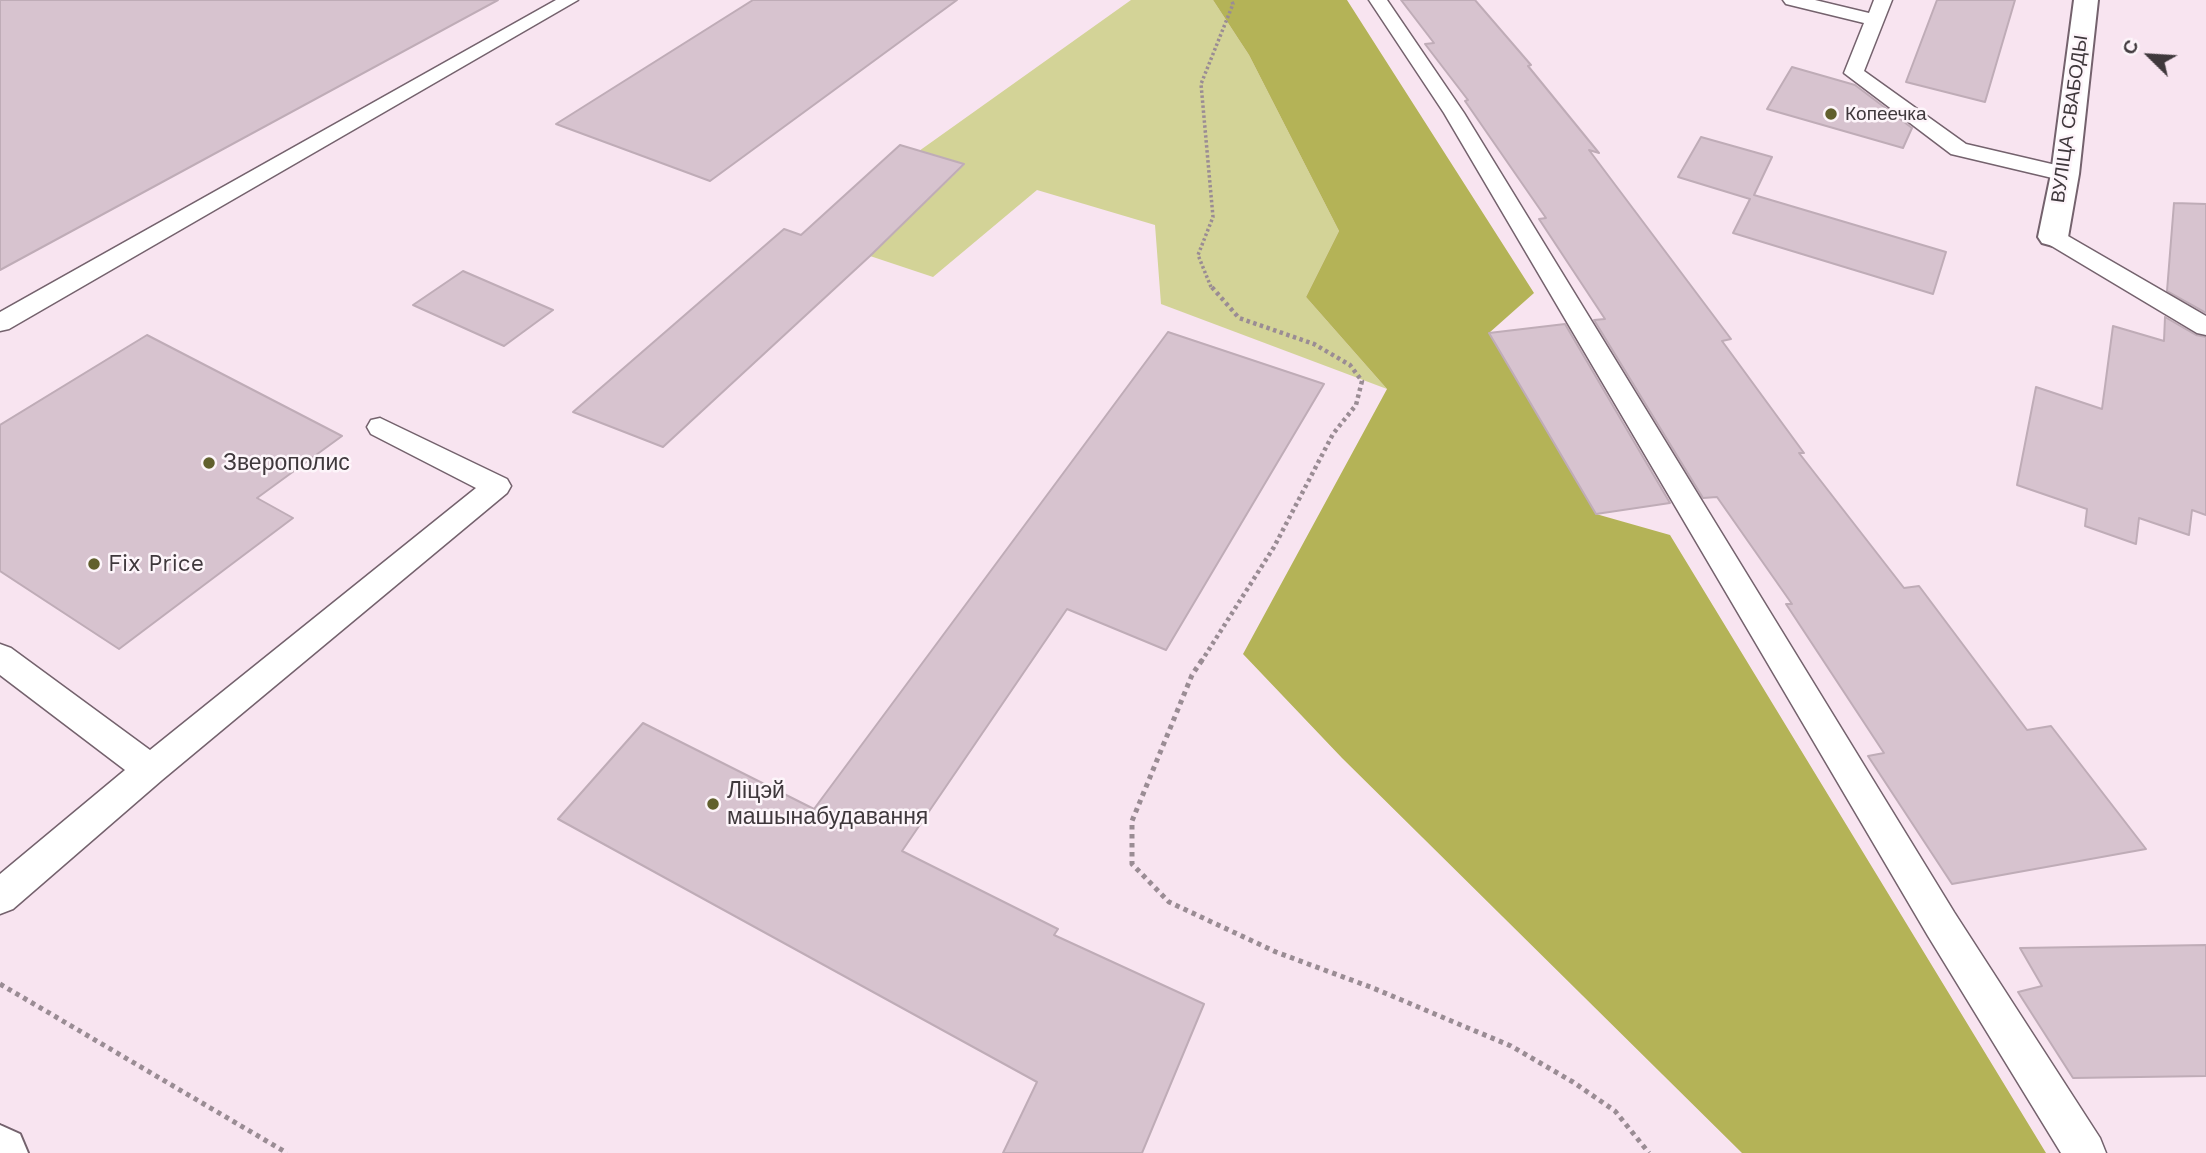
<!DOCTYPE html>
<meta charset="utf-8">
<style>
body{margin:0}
#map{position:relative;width:2206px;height:1153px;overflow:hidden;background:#f8e4f0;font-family:"Work Sans",sans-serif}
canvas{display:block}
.north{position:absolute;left:2115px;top:21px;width:70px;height:70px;-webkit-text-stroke:5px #fdf5fa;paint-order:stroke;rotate:294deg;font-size:19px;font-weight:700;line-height:28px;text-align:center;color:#3f383c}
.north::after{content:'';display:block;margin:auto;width:24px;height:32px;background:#3f383c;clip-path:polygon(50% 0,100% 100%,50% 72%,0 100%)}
</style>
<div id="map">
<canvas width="2206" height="1153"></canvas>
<div class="north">С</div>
</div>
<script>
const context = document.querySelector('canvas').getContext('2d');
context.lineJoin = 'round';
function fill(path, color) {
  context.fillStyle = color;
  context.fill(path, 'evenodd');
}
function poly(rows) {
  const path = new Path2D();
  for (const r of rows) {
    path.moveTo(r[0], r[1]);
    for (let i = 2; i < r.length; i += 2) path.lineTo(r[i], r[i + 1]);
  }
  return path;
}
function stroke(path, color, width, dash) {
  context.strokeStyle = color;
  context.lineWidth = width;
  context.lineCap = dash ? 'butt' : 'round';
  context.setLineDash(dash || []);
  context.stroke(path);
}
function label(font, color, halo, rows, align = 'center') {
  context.font = font + ' "Work Sans",sans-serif';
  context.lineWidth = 5;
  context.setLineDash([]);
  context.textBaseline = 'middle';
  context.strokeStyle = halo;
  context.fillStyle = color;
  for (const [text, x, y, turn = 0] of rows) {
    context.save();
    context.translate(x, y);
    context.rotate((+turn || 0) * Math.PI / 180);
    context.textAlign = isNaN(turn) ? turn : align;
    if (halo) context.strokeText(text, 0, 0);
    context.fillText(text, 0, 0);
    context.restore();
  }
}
fill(poly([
 [1131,0,1213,0,1249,55,1339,231,1306,297,1387,389,1161,304,1155,225,1037,190,933,277,870,256,964,165,919,151]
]), '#d3d397');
fill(poly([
 [1213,0,1347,0,1534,293,1489,333,1596,514,1670,535,2046,1153,1742,1153,1342,758,1243,654,1387,389,1306,297,1339,231,1249,55]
]), '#b4b357');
const building = poly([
 [0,0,498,0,0,270,0,0],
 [753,0,957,0,710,181,556,124,753,0],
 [1401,0,1475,0,1531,65,1528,66,1599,153,1589,150,1731,339,1722,341,1804,453,1799,453,1904,588,1919,586,2027,730,2051,726,2146,849,1952,884,1868,756,1884,753,1786,604,1792,604,1717,497,1703,498,1594,320,1605,319,1539,219,1546,218,1465,101,1468,100,1425,44,1434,43,1401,0],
 [1937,0,2015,0,1985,102,1906,82,1937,0],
 [1792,67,1855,85,1912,128,1903,148,1767,109,1792,67],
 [1701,137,1772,157,1754,195,1946,252,1933,294,1733,233,1750,199,1678,177,1701,137],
 [900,145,964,164,870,256,663,447,573,412,784,229,801,235,900,145],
 [2174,203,2206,204,2206,313,2167,291,2174,203],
 [463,271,553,310,504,346,413,305,463,271],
 [2165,317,2196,335,2206,337,2206,515,2192,510,2189,535,2139,518,2136,544,2085,526,2087,509,2017,485,2036,387,2102,409,2113,326,2164,341,2165,317],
 [1565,324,1670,503,1596,514,1489,333,1565,324],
 [1168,332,1324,384,1166,650,1067,609,902,851,1058,929,1054,935,1204,1004,1142,1153,1003,1153,1037,1082,558,819,643,723,814,809,1168,332],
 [147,335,342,436,257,498,293,518,119,649,0,571,0,425,147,335],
 [2206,945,2206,1076,2073,1078,2018,992,2042,986,2020,948,2206,945]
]);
fill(building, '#d7c3cf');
stroke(building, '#bfacb7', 2);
const service = poly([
 [556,0,578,0,9,329,0,331,0,312,556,0],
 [1369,0,1387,0,1464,113,1954,912,2100,1138,2106,1153,2061,1153,1928,936,1444,113,1369,0],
 [1783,0,1815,0,1869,13,1874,0,1892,0,1864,71,1966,144,2073,169,2076,174,2073,179,2065,181,1951,154,1844,73,1864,23,1786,4,1783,0],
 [2053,230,2061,232,2206,316,2206,335,2197,333,2045,242,2042,237,2045,232,2053,230],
 [380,418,507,479,511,486,507,493,162,780,13,909,0,914,0,874,125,770,0,675,0,644,11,648,150,750,476,488,371,434,367,427,371,420,380,418]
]);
const minor = poly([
 [2074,0,2098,0,2079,174,2068,237,2064,243,2053,246,2042,243,2038,237,2051,174,2074,0]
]);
const tertiary = poly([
 [0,1125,20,1134,28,1153,0,1153,0,1125]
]);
stroke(service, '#74626d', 3);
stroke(minor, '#74626d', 4);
stroke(tertiary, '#74626d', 4);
stroke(poly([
 [1211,287,1198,255,1213,217,1201,84,1233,4,1231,0]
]), '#9a8c94', 3.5, [2.5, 2.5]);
stroke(poly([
 [1201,662,1274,547,1333,434,1356,405,1362,381,1350,365,1314,344,1239,318,1210,285]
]), '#9a8c94', 4.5, [3.5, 3.5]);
stroke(poly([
 [1202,660,1192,675,1132,821,1132,864,1169,902,1276,952,1373,988,1511,1046,1573,1082,1615,1111,1649,1153],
 [0,984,287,1153]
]), '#9a8c94', 5, [4.5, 4.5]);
fill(service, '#fff');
fill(minor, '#fff');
fill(tertiary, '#fff');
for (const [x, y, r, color] of [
 [1831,114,7,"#61602d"],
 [209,463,7,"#61602d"],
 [94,564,7,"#61602d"],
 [713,804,7,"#61602d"]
]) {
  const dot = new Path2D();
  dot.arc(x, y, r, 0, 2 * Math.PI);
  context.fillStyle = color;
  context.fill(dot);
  stroke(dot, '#fdf5fa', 2.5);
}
label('19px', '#3f383c', '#fdf5fa', [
 ["Копеечка",1845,114]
], 'left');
label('19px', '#3f383c', '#fdf5fa', [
 ["ВУЛІЦА СВАБОДЫ",2070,119,-82]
]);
label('23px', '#3f383c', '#fdf5fa', [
 ["Зверополис",223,463],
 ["Fix Price",108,564],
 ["Ліцэй",727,791],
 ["машынабудавання",727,817]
], 'left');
</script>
